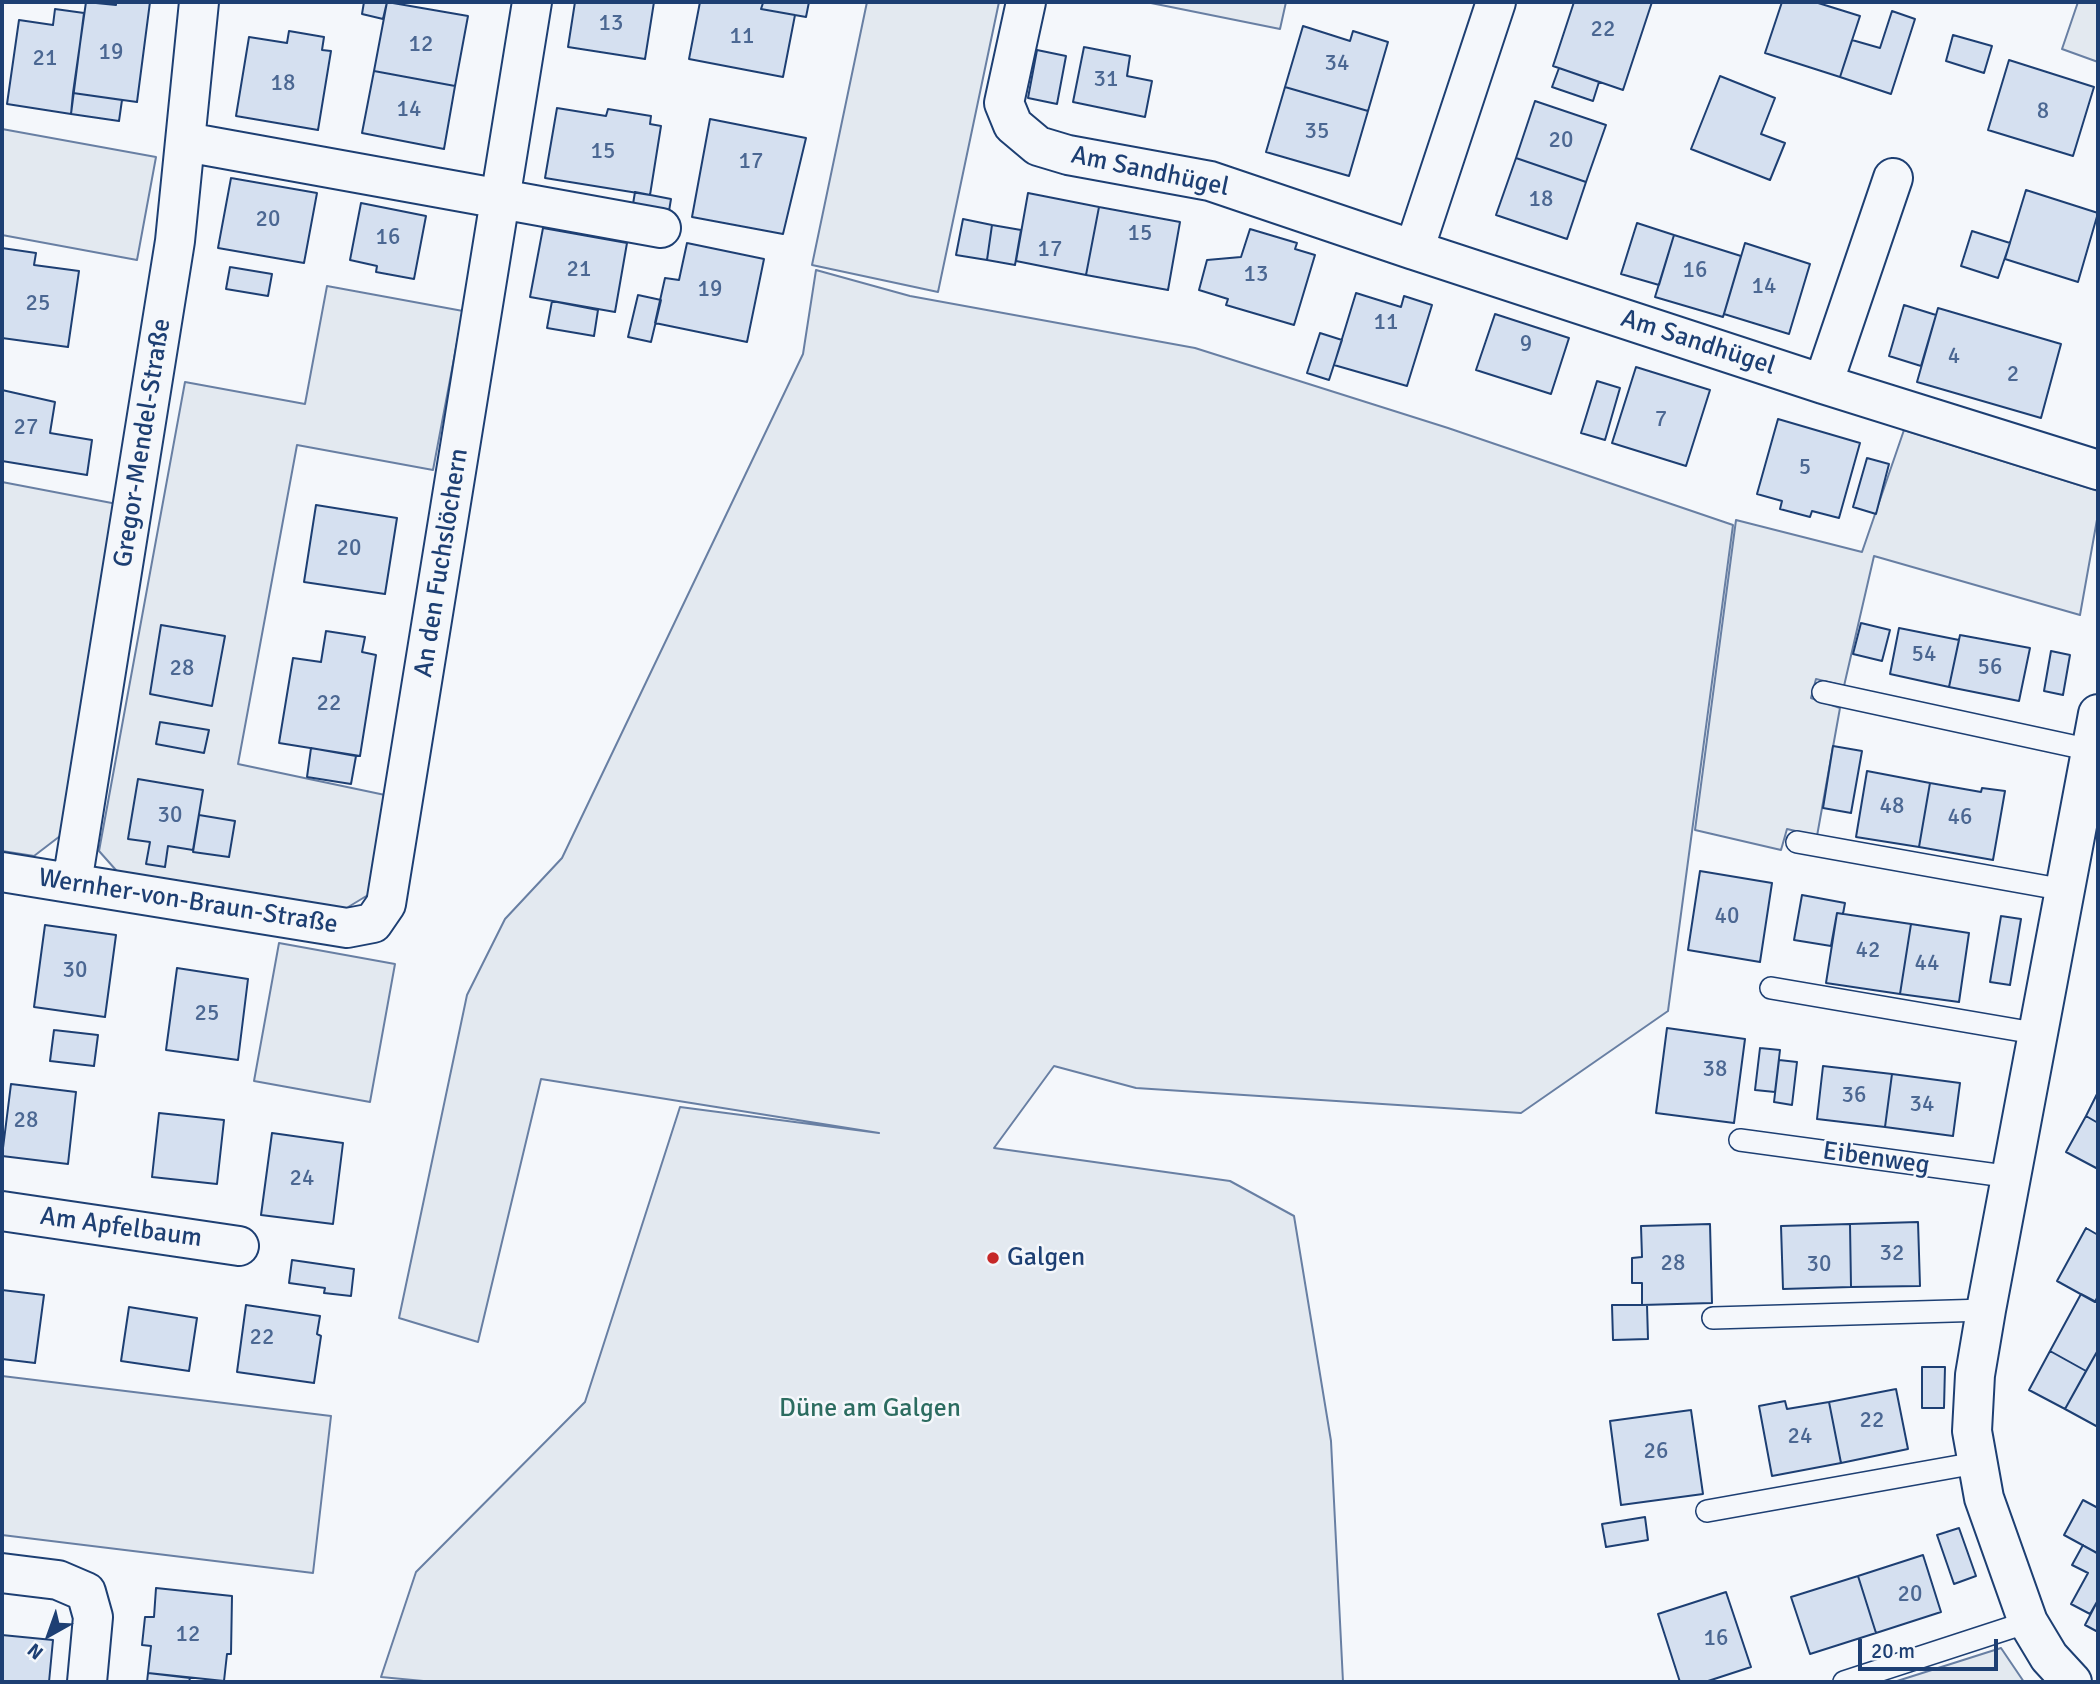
<!DOCTYPE html>
<meta charset="utf-8">
<style>
body{margin:0}
#map{position:relative;width:2100px;height:1684px;overflow:hidden;background:#f4f7fb;font-family:Signika,sans-serif}
canvas{display:block}
.frame{position:absolute;inset:0;border:4px solid #1d3f73;pointer-events:none}
.north{position:absolute;left:14px;top:1600px;width:70px;height:70px;-webkit-text-stroke:5px #f4f7fb;paint-order:stroke;rotate:220deg;font-size:19px;font-weight:700;line-height:28px;text-align:center;color:#1d3f73}
.north::after{content:'';display:block;margin:auto;width:24px;height:32px;background:#1d3f73;clip-path:polygon(50% 0,100% 100%,50% 72%,0 100%)}
.scale{position:absolute;left:1858px;top:1639px;width:140px;height:32px;box-sizing:border-box;border:4px solid #1d3f73;border-top:0;padding-left:9px;font-size:21px;line-height:24px;white-space:nowrap;color:#1d3f73;-webkit-text-stroke:5px #f4f7fb;paint-order:stroke}
</style>
<div id="map">
<canvas width="2100" height="1684"></canvas>
<div class="frame"></div>
<div class="north">N</div>
<div class="scale">20 m</div>
</div>
<script>
const context = document.querySelector('canvas').getContext('2d');
context.lineJoin = 'round';
function fill(path, color) {
  context.fillStyle = color;
  context.fill(path, 'evenodd');
}
function poly(rows) {
  const path = new Path2D();
  for (const r of rows) {
    path.moveTo(r[0], r[1]);
    for (let i = 2; i < r.length; i += 2) path.lineTo(r[i], r[i + 1]);
  }
  return path;
}
function stroke(path, color, width, dash) {
  context.strokeStyle = color;
  context.lineWidth = width;
  context.lineCap = dash ? 'butt' : 'round';
  context.setLineDash(dash || []);
  context.stroke(path);
}
function label(font, color, halo, rows, align = 'center') {
  context.font = font + ' Signika,sans-serif';
  context.lineWidth = 5;
  context.setLineDash([]);
  context.textBaseline = 'middle';
  context.strokeStyle = halo;
  context.fillStyle = color;
  for (const [text, x, y, turn = 0] of rows) {
    context.save();
    context.translate(x, y);
    context.rotate((+turn || 0) * Math.PI / 180);
    context.textAlign = isNaN(turn) ? turn : align;
    if (halo) context.strokeText(text, 0, 0);
    context.fillText(text, 0, 0);
    context.restore();
  }
}
const green = poly([
 [867,2,999,2,938,292,812,265,867,2],
 [1146,2,1286,2,1280,29,1146,2],
 [2078,2,2098,2,2098,62,2062,49,2078,2],
 [2,129,156,157,137,260,2,235,2,129],
 [816,270,910,296,1195,348,1448,428,1733,525,1668,1011,1521,1113,1136,1088,1054,1066,994,1148,1230,1181,1294,1216,1331,1441,1343,1682,434,1682,381,1677,416,1572,585,1402,680,1107,879,1133,541,1079,478,1342,399,1318,467,995,505,919,562,858,803,354,816,270],
 [327,286,463,311,433,470,297,445,238,764,385,795,368,895,340,912,123,878,99,851,185,382,305,404,327,286],
 [1904,430,2098,491,2098,514,2080,615,1874,556,1844,686,1816,679,1811,698,1840,708,1817,836,1787,829,1781,850,1695,830,1736,520,1862,552,1904,430],
 [2,482,117,504,64,833,34,856,2,851,2,482],
 [279,943,395,964,370,1102,254,1081,279,943],
 [2,1376,331,1416,313,1573,2,1535,2,1376],
 [2001,1648,2024,1682,1894,1682,2001,1648]
]);
fill(green, '#e3e9f0');
stroke(green, '#687fa3', 2);
const building = poly([
 [86,2,116,5,116,2,150,2,137,102,73,93,86,2],
 [364,2,387,2,383,19,362,14,364,2],
 [387,2,468,16,455,86,374,71,387,2],
 [575,2,654,2,645,59,568,47,575,2],
 [700,2,757,2,763,3,761,9,795,15,783,77,689,59,700,2],
 [757,2,809,2,806,17,761,9,763,3,757,2],
 [1574,2,1652,2,1623,90,1553,66,1574,2],
 [1782,2,1815,2,1860,16,1840,77,1765,53,1782,2],
 [55,9,84,13,71,114,7,104,19,20,53,25,55,9],
 [1892,11,1915,19,1891,94,1840,77,1852,40,1880,48,1892,11],
 [1303,26,1350,41,1353,31,1388,42,1368,111,1285,87,1303,26],
 [289,31,324,37,322,50,331,51,318,130,236,116,249,37,287,43,289,31],
 [1953,35,1992,46,1984,73,1946,61,1953,35],
 [1084,47,1130,56,1127,76,1152,81,1145,117,1073,102,1084,47],
 [1037,50,1066,56,1057,104,1028,98,1037,50],
 [2009,60,2094,87,2073,156,1988,130,2009,60],
 [1559,68,1599,82,1593,101,1552,87,1559,68],
 [374,71,455,86,444,149,362,133,374,71],
 [1720,76,1775,98,1761,134,1785,143,1770,180,1691,149,1720,76],
 [1285,87,1368,111,1349,176,1266,152,1285,87],
 [73,93,122,100,119,121,71,114,73,93],
 [1535,101,1606,125,1586,182,1516,158,1535,101],
 [557,108,606,116,608,109,651,116,650,124,661,126,650,195,545,178,557,108],
 [710,119,806,138,783,234,692,217,710,119],
 [1516,158,1586,182,1567,239,1496,215,1516,158],
 [231,178,317,193,304,263,218,248,231,178],
 [2026,190,2098,213,2078,282,2005,259,2026,190],
 [635,192,671,199,668,217,632,210,635,192],
 [1028,193,1099,207,1086,275,1016,261,1028,193],
 [361,203,426,216,414,279,376,272,377,266,350,260,361,203],
 [1099,207,1180,222,1168,290,1086,275,1099,207],
 [963,219,992,225,987,260,956,255,963,219],
 [1637,223,1674,235,1659,285,1621,274,1637,223],
 [992,225,1021,230,1015,265,987,260,992,225],
 [543,228,627,243,615,312,530,297,543,228],
 [1250,229,1297,243,1295,249,1315,255,1294,325,1226,305,1228,299,1199,290,1207,260,1241,257,1250,229],
 [1972,231,2010,243,1998,278,1961,266,1972,231],
 [1674,235,1741,256,1723,317,1655,297,1674,235],
 [687,243,764,259,747,342,655,323,665,278,679,280,687,243],
 [1745,243,1810,264,1789,334,1724,314,1745,243],
 [2,248,36,253,34,265,79,271,68,347,2,338,2,248],
 [230,267,272,274,268,296,226,289,230,267],
 [1356,293,1401,307,1404,296,1432,305,1407,386,1334,365,1356,293],
 [638,295,661,300,651,342,628,337,638,295],
 [552,301,598,310,594,336,547,328,552,301],
 [1904,305,1936,315,1921,366,1889,356,1904,305],
 [1938,308,2061,344,2041,418,1917,382,1938,308],
 [1495,314,1569,338,1551,394,1476,370,1495,314],
 [1320,333,1342,340,1329,380,1307,373,1320,333],
 [1636,367,1710,390,1686,466,1612,443,1636,367],
 [1597,381,1620,388,1605,440,1581,433,1597,381],
 [2,390,55,402,50,433,92,440,87,475,2,461,2,390],
 [1778,419,1860,443,1839,518,1812,511,1810,517,1780,509,1782,501,1757,494,1778,419],
 [1867,458,1889,464,1876,514,1853,507,1867,458],
 [316,505,397,518,385,594,304,582,316,505],
 [1861,623,1890,630,1882,661,1853,654,1861,623],
 [161,625,225,636,212,706,150,694,161,625],
 [1899,628,1959,640,1949,687,1890,674,1899,628],
 [326,631,365,637,362,652,376,655,360,756,279,743,293,658,321,662,326,631],
 [1960,635,2030,648,2019,701,1949,687,1960,635],
 [2051,651,2070,655,2063,695,2044,691,2051,651],
 [160,722,209,730,204,753,156,744,160,722],
 [1833,746,1862,751,1851,813,1823,808,1833,746],
 [311,748,356,756,351,784,307,777,311,748],
 [1867,771,1930,783,1919,847,1856,837,1867,771],
 [138,779,203,790,193,850,168,846,165,867,146,864,150,842,128,839,138,779],
 [1930,783,1981,792,1982,788,2005,791,1993,860,1919,847,1930,783],
 [199,815,235,821,229,857,193,852,199,815],
 [1700,871,1772,883,1760,962,1688,950,1700,871],
 [1802,895,1845,903,1843,914,1837,913,1831,946,1794,940,1802,895],
 [1837,913,1911,924,1900,994,1826,983,1837,913],
 [2001,916,2021,919,2010,985,1990,982,2001,916],
 [1911,924,1969,933,1959,1002,1900,994,1911,924],
 [45,925,116,935,105,1017,34,1007,45,925],
 [177,968,248,979,238,1060,166,1050,177,968],
 [1667,1028,1745,1039,1734,1123,1656,1113,1667,1028],
 [54,1030,98,1035,94,1066,50,1061,54,1030],
 [1760,1048,1780,1050,1775,1092,1755,1090,1760,1048],
 [1779,1060,1797,1062,1792,1105,1774,1102,1779,1060],
 [1823,1066,1892,1074,1885,1127,1817,1119,1823,1066],
 [1892,1074,1960,1083,1953,1136,1885,1127,1892,1074],
 [11,1084,76,1092,68,1164,2,1156,11,1084],
 [2098,1092,2098,1123,2086,1116,2098,1092],
 [159,1113,224,1120,217,1184,152,1177,159,1113],
 [2086,1116,2098,1123,2098,1169,2066,1152,2086,1116],
 [272,1133,343,1143,333,1224,261,1215,272,1133],
 [1918,1222,1920,1286,1851,1287,1850,1224,1918,1222],
 [1710,1224,1712,1303,1642,1305,1642,1283,1632,1283,1632,1258,1642,1257,1641,1226,1710,1224],
 [1850,1224,1851,1287,1783,1289,1781,1226,1850,1224],
 [2086,1228,2098,1235,2098,1296,2095,1302,2057,1281,2086,1228],
 [292,1260,354,1269,351,1296,324,1293,325,1288,289,1283,292,1260],
 [2,1290,44,1295,35,1363,2,1359,2,1290],
 [2081,1294,2098,1303,2098,1350,2086,1371,2050,1351,2081,1294],
 [246,1305,320,1316,317,1334,321,1336,314,1383,237,1372,246,1305],
 [1612,1305,1647,1305,1648,1339,1613,1340,1612,1305],
 [129,1307,197,1318,189,1371,121,1361,129,1307],
 [2098,1350,2098,1427,2065,1409,2098,1350],
 [2050,1351,2086,1371,2065,1409,2029,1390,2050,1351],
 [1922,1367,1945,1367,1944,1408,1922,1408,1922,1367],
 [1896,1389,1908,1449,1841,1463,1829,1402,1896,1389],
 [1785,1401,1787,1409,1829,1402,1841,1463,1772,1476,1759,1406,1785,1401],
 [1691,1410,1703,1494,1621,1505,1610,1421,1691,1410],
 [2083,1500,2098,1508,2097,1553,2064,1535,2083,1500],
 [1645,1517,1648,1540,1606,1547,1602,1524,1645,1517],
 [1959,1528,1976,1576,1954,1584,1937,1535,1959,1528],
 [2083,1545,2098,1554,2098,1600,2090,1614,2071,1604,2088,1573,2072,1565,2083,1545],
 [1923,1555,1941,1612,1876,1633,1858,1576,1923,1555],
 [1858,1576,1876,1633,1810,1654,1791,1597,1858,1576],
 [156,1588,232,1596,231,1654,227,1654,224,1681,148,1673,151,1646,142,1645,145,1617,154,1617,156,1588],
 [1726,1592,1751,1667,1705,1682,1680,1682,1658,1614,1726,1592],
 [2098,1600,2098,1632,2085,1625,2098,1600],
 [2,1635,53,1640,49,1682,2,1682,2,1635],
 [148,1673,190,1678,189,1682,147,1682,148,1673]
]);
fill(building, '#d5e0f0');
stroke(building, '#1d3f73', 2);
const service = poly([
 [1823,692,2091,750],
 [1797,842,2065,890],
 [1771,988,2040,1034],
 [1740,1140,2012,1177],
 [1713,1318,1986,1310],
 [1707,1511,1976,1463],
 [1844,1682,2028,1622]
]);
const minor = poly([
 [1026,2,1004,103,1013,125,1038,146,1068,155,1210,181,1414,250],
 [1496,2,1414,250,1823,384,2098,470],
 [186,142,661,228],
 [1823,384,1893,178],
 [2,872,347,928,373,923,386,904,532,2],
 [72,883,175,241,199,2],
 [2,1211,239,1246],
 [2,1573,58,1580,86,1592,93,1617,87,1682],
 [2072,1682,2049,1657,2028,1622,1984,1498,1972,1431,1975,1375,1986,1310,2098,714]
]);
stroke(service, '#1d3f73', 24);
stroke(minor, '#1d3f73', 42);
stroke(service, '#f4f7fb', 21);
stroke(minor, '#f4f7fb', 38);
for (const [x, y, r, color] of [
 [993,1258,7,"#c62828"]
]) {
  const dot = new Path2D();
  dot.arc(x, y, r, 0, 2 * Math.PI);
  context.fillStyle = color;
  context.fill(dot);
  stroke(dot, '#f4f7fb', 2.5);
}
label('23px', '#4b6792', null, [
 ["13",611,24],
 ["22",1603,30],
 ["11",742,37],
 ["12",421,45],
 ["19",111,53],
 ["21",45,59],
 ["34",1337,64],
 ["31",1106,80],
 ["18",283,84],
 ["14",409,110],
 ["8",2043,112],
 ["35",1317,132],
 ["20",1561,141],
 ["15",603,152],
 ["17",751,162],
 ["18",1541,200],
 ["20",268,220],
 ["15",1140,234],
 ["16",388,238],
 ["17",1050,250],
 ["21",579,270],
 ["16",1695,271],
 ["13",1256,275],
 ["14",1764,287],
 ["19",710,290],
 ["25",38,304],
 ["11",1386,323],
 ["9",1526,345],
 ["4",1954,357],
 ["2",2013,375],
 ["7",1661,420],
 ["27",26,428],
 ["5",1805,468],
 ["20",349,549],
 ["54",1924,655],
 ["56",1990,668],
 ["28",182,669],
 ["22",329,704],
 ["48",1892,807],
 ["30",170,816],
 ["46",1960,818],
 ["40",1727,917],
 ["42",1868,951],
 ["44",1927,964],
 ["30",75,971],
 ["25",207,1014],
 ["38",1715,1070],
 ["36",1854,1096],
 ["34",1922,1105],
 ["28",26,1121],
 ["24",302,1179],
 ["32",1892,1254],
 ["28",1673,1264],
 ["30",1819,1265],
 ["22",262,1338],
 ["22",1872,1421],
 ["24",1800,1437],
 ["26",1656,1452],
 ["20",1910,1595],
 ["12",188,1635],
 ["16",1716,1639]
]);
label('26px', '#1d3f73', '#f4f7fb', [
 ["Am Sandhügel",1150,172,12],
 ["Am Sandhügel",1698,343,18],
 ["Gregor-Mendel-Straße",143,443,-81],
 ["An den Fuchslöchern",442,563,-81],
 ["Wernher-von-Braun-Straße",188,902,9],
 ["Eibenweg",1876,1159,8],
 ["Am Apfelbaum",121,1228,8]
]);
label('26px', '#1d3f73', '#f4f7fb', [
 ["Galgen",1007,1258]
], 'left');
label('26px', '#2c6c60', '#f4f7fb', [
 ["Düne am Galgen",870,1409]
]);
</script>
